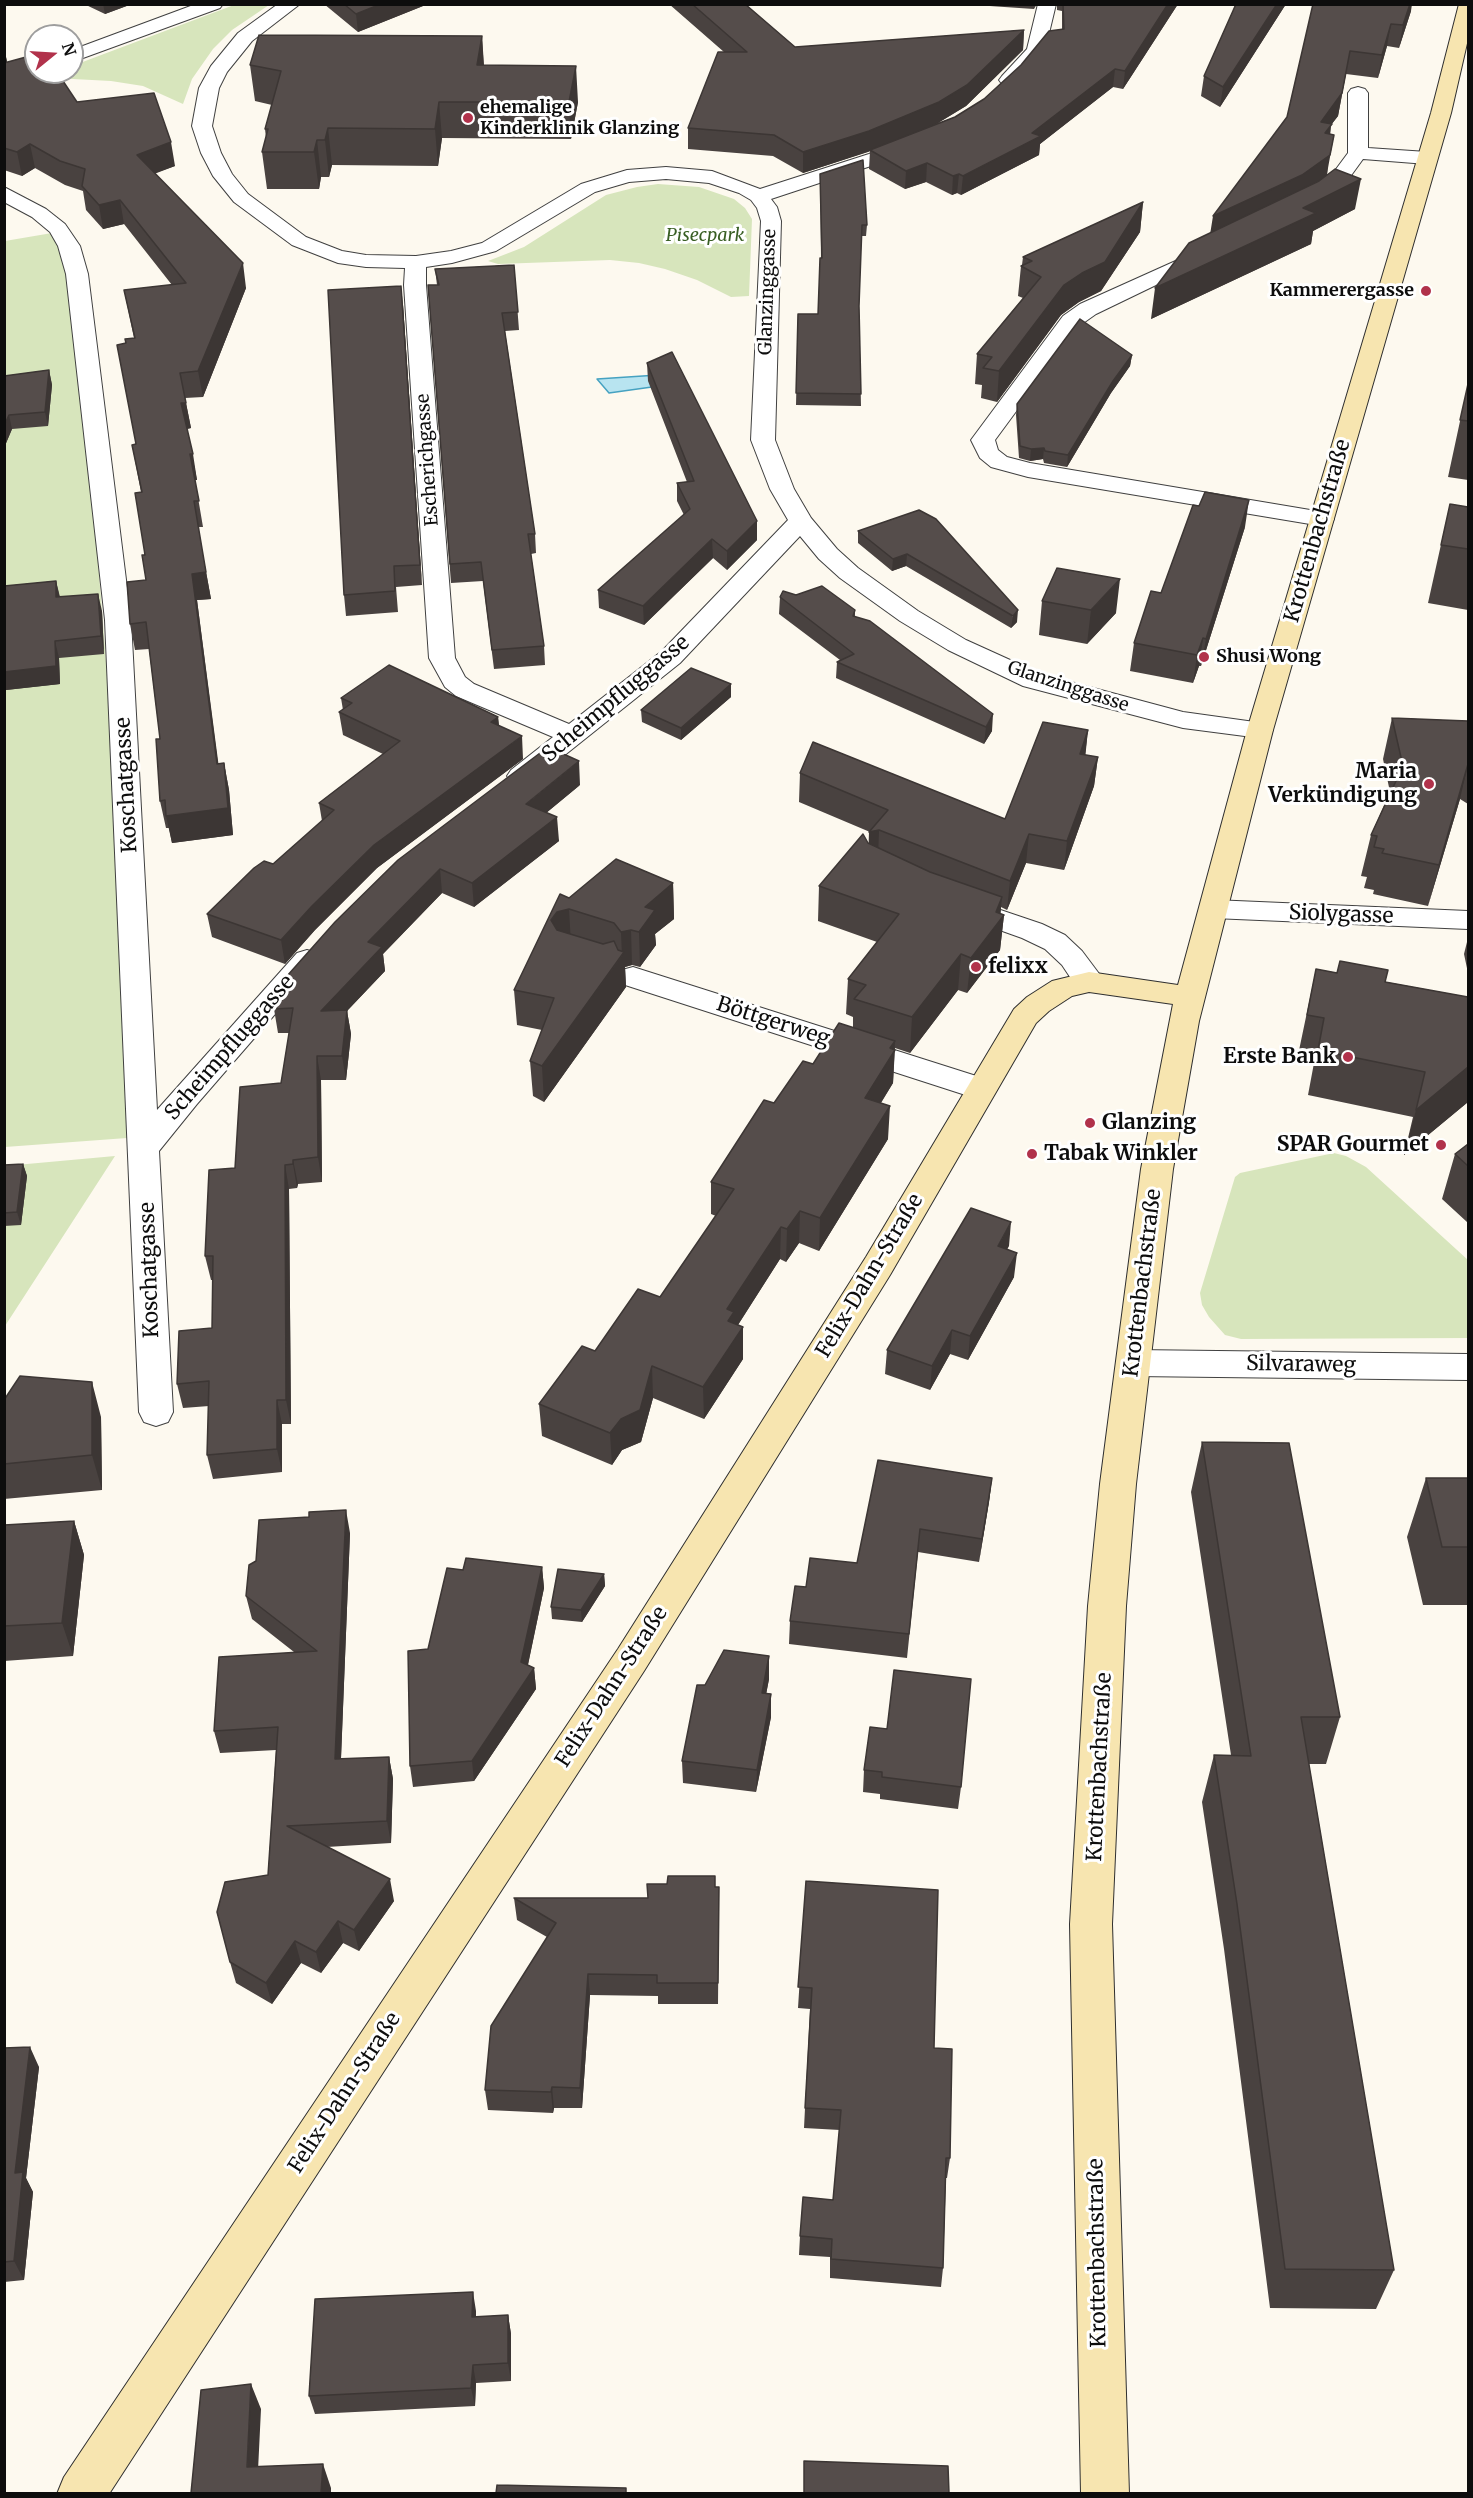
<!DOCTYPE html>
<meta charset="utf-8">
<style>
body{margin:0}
#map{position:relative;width:1473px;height:2498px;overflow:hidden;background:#fdf9ef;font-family:Merriweather,serif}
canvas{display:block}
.frame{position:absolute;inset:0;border:6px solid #0d0d0d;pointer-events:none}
.north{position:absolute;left:24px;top:24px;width:60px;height:60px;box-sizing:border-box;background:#fff;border:2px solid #9e9e9e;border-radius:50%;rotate:72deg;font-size:16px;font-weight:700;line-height:24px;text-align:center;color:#0d0d0d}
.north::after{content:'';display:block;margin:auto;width:21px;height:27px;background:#b1324b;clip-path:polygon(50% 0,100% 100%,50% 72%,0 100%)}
</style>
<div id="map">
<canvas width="1473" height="2498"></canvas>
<div class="frame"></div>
<div class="north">N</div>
</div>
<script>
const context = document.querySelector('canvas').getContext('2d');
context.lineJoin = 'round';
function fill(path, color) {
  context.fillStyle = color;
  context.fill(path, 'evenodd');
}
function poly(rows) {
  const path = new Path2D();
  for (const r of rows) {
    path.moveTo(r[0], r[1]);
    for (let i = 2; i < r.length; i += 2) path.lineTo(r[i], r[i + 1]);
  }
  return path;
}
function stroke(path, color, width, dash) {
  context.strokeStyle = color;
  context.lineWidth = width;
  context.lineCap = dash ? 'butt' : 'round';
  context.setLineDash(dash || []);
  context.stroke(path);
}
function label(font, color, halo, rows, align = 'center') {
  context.font = font + ' Merriweather,serif';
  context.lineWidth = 6;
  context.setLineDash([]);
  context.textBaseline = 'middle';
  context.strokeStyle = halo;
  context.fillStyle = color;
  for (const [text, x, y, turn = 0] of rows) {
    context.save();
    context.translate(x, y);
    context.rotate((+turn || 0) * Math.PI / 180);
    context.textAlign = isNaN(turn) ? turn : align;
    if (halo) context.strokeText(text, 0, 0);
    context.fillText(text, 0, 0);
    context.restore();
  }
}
fill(poly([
 [234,5,269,5,232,30,213,49,192,79,183,104,143,86,111,81,54,78,56,72,72,72,72,66],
 [658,184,699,187,734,199,745,208,752,219,749,296,731,297,697,280,665,269,639,263,610,260,498,264,488,261,524,247,606,195,637,187],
 [52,233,67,259,89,448,111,724,120,915,127,1138,5,1147,5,241],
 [1334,1153,1346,1156,1366,1167,1468,1260,1468,1338,1241,1339,1225,1335,1209,1317,1202,1305,1200,1293,1235,1177,1240,1173],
 [115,1156,5,1326,5,1166]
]), '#d7e5bc');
const water = poly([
 [658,375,659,386,609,393,597,379,658,375]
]);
fill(water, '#b8e4f0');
stroke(water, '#46a2c1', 1.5);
const street = poly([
 [196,4,223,4,220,8,72,62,72,50,196,4],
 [278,4,300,4,252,41,227,72,219,88,212,126,221,153,232,174,248,194,306,237,342,251,366,255,416,256,451,251,482,243,581,184,627,170,666,167,712,171,760,189,869,154,905,139,919,139,922,143,919,147,883,162,771,199,777,207,781,221,775,440,794,489,811,518,837,549,858,568,918,611,966,640,1041,674,1183,712,1269,724,1273,730,1269,736,1260,738,1183,728,1023,686,948,650,900,621,840,578,819,559,800,536,680,663,531,782,521,784,511,782,507,776,511,770,553,737,456,696,445,687,429,658,404,285,405,268,366,267,338,263,292,245,234,202,213,176,201,153,192,126,199,88,211,66,238,33,278,4],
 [666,179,709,183,739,193,751,200,757,208,761,221,751,440,770,489,788,520,662,651,569,724,474,684,465,677,455,658,426,285,426,267,452,263,496,251,595,192,629,182,666,179],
 [1038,4,1056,4,1045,50,1016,84,1002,84,999,80,1002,76,1027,49,1038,4],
 [1358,87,1365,89,1368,93,1368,148,1427,152,1434,154,1437,158,1434,162,1427,164,1363,159,1342,188,1319,205,1312,207,1305,205,1302,201,1305,197,1328,180,1348,153,1348,93,1351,89,1358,87],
 [4,187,46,209,65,224,80,246,88,274,131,620,157,1110,297,953,307,950,317,953,322,960,197,1104,159,1151,173,1412,168,1422,156,1426,144,1422,139,1412,105,620,66,274,58,246,50,232,32,217,4,202,4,187],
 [1209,246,1216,248,1220,252,1216,256,1096,314,1079,326,995,440,998,450,1007,457,1030,463,1322,512,1331,514,1334,519,1331,524,1322,526,1028,477,991,467,980,458,971,440,1063,316,1080,304,1209,246],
 [962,897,1042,924,1065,935,1082,951,1100,975,1104,982,1100,989,1089,992,1078,989,1062,965,1045,949,1022,938,952,913,948,906,952,899,962,897],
 [1213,900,1468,911,1468,929,1213,918,1203,916,1199,909,1203,902,1213,900],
 [633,967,992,1081,997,1089,992,1097,981,1100,622,984,618,977,622,970,633,967],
 [1134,1350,1468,1354,1468,1380,1134,1376,1122,1372,1117,1363,1122,1354,1134,1350]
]);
const secondary = poly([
 [1459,4,1468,4,1468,39,1451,113,1273,730,1199,1021,1173,1169,1136,1484,1126,1606,1112,1924,1129,2494,1081,2494,1070,1924,1088,1606,1100,1484,1141,1169,1173,1004,1089,992,1072,996,1049,1011,1036,1023,890,1275,644,1671,109,2494,57,2494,64,2477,618,1649,866,1257,1014,1009,1027,997,1052,981,1089,972,1178,985,1247,730,1431,113,1459,4]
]);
stroke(street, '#404040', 2);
stroke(secondary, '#2f2f2f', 2);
fill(street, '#fff');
fill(secondary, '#f7e5b0');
fill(poly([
 [84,4,132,4,105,14],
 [324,4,428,4,358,32],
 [669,4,745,4,795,47,1024,30,1023,50,966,106,938,123,955,117,984,99,1062,30,1062,11,1057,10,1057,4,1178,4,1123,89,1113,87,1040,144,1039,155,961,195,957,193,952,195,926,182,905,189,869,169,870,151,803,173,773,156,688,149,688,128,724,52],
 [960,4,1037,4,1034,9],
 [1236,4,1286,4,1220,107,1201,96,1204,76],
 [1313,4,1411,11,1399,48,1387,46,1378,78,1346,74,1338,116,1331,125,1327,176,1355,209,1313,231,1311,244,1151,319,1210,233,1287,117],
 [482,36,484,65,578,102,571,139,442,138,438,166,332,165,329,177,321,177,319,189,267,189,262,152,266,138,265,129,272,105,255,101,250,65],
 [4,48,7,62,77,102,175,166,155,173,246,288,203,397,185,398,191,428,187,429,197,480,195,480,203,527,198,527,211,599,197,600,218,764,224,763,229,790,233,835,172,843,169,828,166,828,160,801,160,739,149,649,135,650,130,624,146,580,141,492,132,445,136,444,126,343,134,338,124,290,172,285,124,224,103,229,86,210,83,191,65,185,35,168,22,176,4,170],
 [820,174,867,225,866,236,861,236,859,306,861,406,796,405,798,314,818,314,821,258],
 [1143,202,1140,232,1101,291,1079,302,1061,315,997,402,981,398,982,385,975,384,977,354,1023,298,1018,296,1021,266,1022,265,1023,257],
 [514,265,519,330,505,331,535,534,536,553,531,554,544,646,545,665,494,669,483,581,451,583,428,285,437,285,435,269],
 [403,305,422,585,396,587,398,612,346,616,344,595],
 [1132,355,1130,366,1111,393,1067,467,1044,463,1043,459,1030,461,1019,458,1016,415,1017,404],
 [647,363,757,540,727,570,713,558,644,625,599,608,598,590,684,515,677,501,677,483,687,482,648,381],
 [49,370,52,385,48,426,12,429,4,448,4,376],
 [1468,384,1468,480,1448,477],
 [1450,504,1468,507,1468,610,1428,603],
 [936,519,1017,622,1011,628,906,566,892,571,858,543,858,531],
 [1245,527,1201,666,1199,666,1193,683,1130,671,1134,643,1161,593],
 [56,581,60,597,102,611,104,654,59,658,60,684,6,690,4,682,4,586],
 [796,595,855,610,855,616,992,731,984,744,836,678,837,662,840,660,779,614,780,597],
 [1042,601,1116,613,1087,644,1039,635],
 [731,684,731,697,681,740,642,722,641,710],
 [341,698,498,717,499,725,523,759,377,868,315,930,285,964,212,937,207,914,273,864,322,821,319,803,383,754,343,735,339,712,343,710],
 [1392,718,1468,721,1468,804,1460,799,1428,906,1373,894,1374,890,1364,888,1367,877,1361,876,1371,835,1390,792,1383,759],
 [1088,730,1085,755,1098,757,1094,786,1064,870,1026,863,1007,910,1001,907,1000,914,1004,915,1000,950,967,993,958,990,910,1053,895,1048,893,1083,881,1103,888,1139,819,1251,799,1243,786,1262,780,1259,738,1325,743,1359,704,1419,653,1398,641,1442,622,1450,612,1465,542,1436,539,1404,595,1351,660,1297,716,1216,711,1214,711,1182,774,1103,813,1064,853,1028,853,1017,846,1014,848,979,877,942,818,921,819,886,868,843,869,843,870,832,799,802,800,773,1005,819],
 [580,785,546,813,559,841,474,907,442,893,383,954,385,971,347,1011,351,1034,346,1080,321,1080,322,1182,298,1184,297,1188,289,1189,291,1424,282,1424,282,1472,213,1479,207,1455,209,1406,183,1408,177,1384,212,1328,213,1280,211,1280,205,1256,235,1168,281,1083,289,1033,278,1033,274,1009,335,922],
 [673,883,674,919,655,934,656,945,640,967,632,965,625,967,626,987,544,1102,533,1096,530,1061,542,1030,517,1025,514,990,569,898],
 [1468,938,1468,973,1464,954],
 [1316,969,1468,997,1468,1102,1404,1155,1413,1117,1308,1095,1314,1063,1297,1060],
 [1468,1144,1468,1221,1467,1222,1442,1199,1455,1154],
 [23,1164,27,1176,21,1225,4,1226,4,1165],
 [1009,1246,1007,1249,1014,1277,968,1360,950,1354,930,1390,885,1374,887,1350],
 [4,1400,101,1417,102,1490,4,1499],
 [1202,1442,1340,1717,1326,1764,1309,1764,1394,2270,1376,2309,1270,2308,1224,1949,1202,1802,1214,1755,1231,1755,1191,1492],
 [992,1478,989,1502,979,1562,918,1552,907,1658,789,1644,790,1621,806,1587,857,1563],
 [1426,1478,1468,1478,1468,1605,1423,1605,1407,1537],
 [74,1521,84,1555,73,1656,4,1661,4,1525],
 [350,1533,341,1759,389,1757,393,1779,391,1843,327,1847,394,1901,359,1951,343,1943,321,1973,301,1963,272,2004,236,1983,230,1962,268,1875,276,1750,220,1753,214,1731,294,1652,252,1619,246,1596],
 [542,1567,544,1588,528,1665,534,1668,536,1689,474,1781,413,1787,410,1766,428,1649,463,1570],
 [604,1574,605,1586,582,1622,552,1619,551,1607],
 [769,1656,769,1679,766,1694,771,1694,771,1717,756,1792,683,1783,682,1761,705,1685],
 [870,1727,961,1787,958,1809,880,1799,880,1794,863,1792,864,1770],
 [806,1881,934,2048,950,2158,947,2178,946,2178,943,2268,941,2287,830,2278,830,2257,799,2255,800,2236,833,2200,840,2130,804,2128,810,2009,798,2008],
 [715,1887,719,1887,718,2004,658,2004,658,1996,590,1995,582,2108,554,2108,553,2113,488,2110,485,2090,547,1937,517,1920,514,1898,648,1898],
 [4,2048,39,2067,26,2178,33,2192,24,2280,4,2282],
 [476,2311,476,2317,508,2315,511,2334,511,2381,476,2383,475,2406,315,2414,309,2396]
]), '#494240');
fill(poly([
 [103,4,132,4,105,14],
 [381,4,428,4,358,32,356,14],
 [1168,4,1178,4,1123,89,1125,71],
 [1277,4,1286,4,1220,107,1223,87],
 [1410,4,1412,4,1411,11,1399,48,1403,25],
 [1391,24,1387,46,1378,78,1382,55],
 [1024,30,1023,50,966,106,938,123,868,152,803,173,803,152],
 [482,36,484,72,477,65],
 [4,48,9,70,4,72],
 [1350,51,1338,116,1331,125,1328,148,1321,122],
 [576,66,578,102,571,139,569,102],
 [1115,69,1113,87,1040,144,1039,155,961,195,963,176,1032,133],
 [439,102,442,138,438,166,435,129],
 [328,128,332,165,329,177,325,140],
 [1334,135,1326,179,1209,241,1213,216],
 [317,140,321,177,319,189,314,152],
 [171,142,175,166,141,179,137,155],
 [30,144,35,168,22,176,17,152],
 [927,163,926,182,905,189,906,171],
 [959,174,957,193,952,195,953,176],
 [1361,179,1355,209,1313,231,1311,244,1151,319,1155,288,1303,208],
 [120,200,124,224,103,229,99,205],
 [1143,202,1140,232,1101,291,1079,302,1061,315,997,402,999,371,1064,285],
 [243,263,246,288,203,397,198,371],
 [401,286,403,305,422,585,420,565],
 [1132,355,1130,366,1111,393,1067,467,1068,455,1113,381],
 [49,370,52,385,48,426,45,412],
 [181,403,186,403,191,428,186,429],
 [9,415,12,429,4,448,4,426],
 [1044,448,1043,459,1030,461,1031,449],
 [190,454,193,454,197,480,195,480],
 [1249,500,1245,527,1201,666,1206,639],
 [757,521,757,540,727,570,727,551],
 [712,539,713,558,644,625,643,606],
 [907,554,906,566,892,571,893,559],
 [206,572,211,599,197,600,222,791,217,764,192,574],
 [1120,579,1116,613,1087,644,1091,610],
 [56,581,60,599,56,597],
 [98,594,102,611,104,654,101,636],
 [1018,610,1017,622,1011,628,1013,616],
 [1203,638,1199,666,1193,683,1197,655],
 [55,641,59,658,60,684,6,690,4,682,4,672],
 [731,684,731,697,681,740,681,728],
 [993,714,992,731,984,744,986,727],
 [498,717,500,740,491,722],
 [1088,730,1085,759,1080,754],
 [522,736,523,759,377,868,315,930,285,964,281,940,312,906,374,845],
 [1098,757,1094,786,1064,870,1067,841],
 [579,761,580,785,528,828,526,804],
 [224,763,229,790,233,835,172,843,166,816],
 [1468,764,1460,799,1428,906,1439,865],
 [557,817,559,841,474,907,472,883],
 [879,830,878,859,868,861,869,832],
 [1029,834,1026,863,1007,910,1010,881],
 [440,869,442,893,383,954,385,971,347,1011,351,1034,346,1080,342,1056,321,1011,368,942],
 [673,883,674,919,655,934,656,945,640,967,639,932,645,907],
 [1002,897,1000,920,1004,915,1000,950,967,993,971,958,996,912],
 [569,909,571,944,559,947,551,920,557,912],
 [631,930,632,965,625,967,626,987,544,1102,542,1066,622,956,621,932],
 [961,954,958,990,910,1053,912,1017],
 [895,1041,893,1083,863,1131,865,1098,890,1048],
 [317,1056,321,1080,322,1182,318,1157],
 [1468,1067,1468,1102,1404,1155,1416,1110],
 [890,1106,888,1139,819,1251,820,1218],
 [293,1160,298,1184,297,1188,293,1164],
 [23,1164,27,1176,21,1225,17,1212],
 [285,1165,289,1189,291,1424,286,1400],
 [800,1211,799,1243,786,1262,787,1229],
 [1011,1222,1009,1246,995,1270,998,1246],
 [781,1227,780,1259,734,1331,743,1327,743,1359,704,1419,703,1387,727,1309],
 [1017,1253,1014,1277,968,1360,970,1336],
 [952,1330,950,1354,930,1390,932,1366],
 [652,1366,653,1398,641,1442,622,1450,612,1465,610,1433],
 [92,1382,101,1417,102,1490,92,1455],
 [277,1400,282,1424,282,1472,277,1449],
 [992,1478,989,1502,979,1562,982,1539],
 [346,1510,350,1533,340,1782,335,1759],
 [74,1521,84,1555,73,1656,62,1623],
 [542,1567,544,1588,524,1683,521,1662],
 [604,1574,605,1586,582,1622,581,1610],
 [769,1656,769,1679,762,1716,762,1693],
 [534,1668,536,1689,474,1781,472,1761],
 [771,1694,771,1717,756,1792,757,1770],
 [389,1757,393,1779,391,1843,387,1821],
 [390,1879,394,1901,359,1951,354,1930],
 [338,1921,343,1943,321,1973,316,1952],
 [295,1941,301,1963,272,2004,266,1983],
 [588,1974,590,1995,582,2108,580,2088],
 [30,2047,39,2067,26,2178,33,2192,24,2280,14,2261,15,2173],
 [552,2087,554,2108,553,2113,551,2092],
 [473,2292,476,2311,476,2336,472,2317],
 [508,2315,511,2334,511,2381,508,2363],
 [473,2365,476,2383,475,2406,471,2388],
 [251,2384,261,2409,257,2491,247,2467],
 [323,2464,331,2488,331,2493,321,2493]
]), '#3c3634');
const building = poly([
 [344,4,381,4,356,14,344,4],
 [692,4,745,4,795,47,1024,30,967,85,939,102,869,131,803,152,774,135,688,128,718,52,747,52,692,4],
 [1063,4,1168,4,1125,71,1115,69,1032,133,1041,136,963,176,959,174,953,176,927,163,906,171,870,150,955,117,984,99,1021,65,1049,31,1064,29,1063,4],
 [1236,4,1277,4,1223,87,1204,76,1236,4],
 [1313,4,1410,4,1403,25,1391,24,1382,55,1350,51,1342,93,1321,122,1332,124,1325,133,1334,135,1330,155,1302,175,1213,216,1287,117,1313,4],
 [259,35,482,36,477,65,576,66,569,102,439,102,435,129,328,128,325,140,317,140,314,152,262,152,268,129,265,129,281,71,250,65,259,35],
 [26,57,36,61,36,72,57,72,77,102,154,93,171,142,137,155,243,263,198,371,180,373,186,403,181,403,193,454,190,454,199,501,194,501,206,572,192,574,217,764,224,763,228,808,166,816,165,800,160,801,156,739,160,739,146,622,130,624,127,582,146,580,142,555,145,555,135,493,142,492,132,445,136,444,117,345,126,343,125,339,135,338,124,290,186,283,120,200,99,205,82,186,85,169,60,161,30,144,17,152,4,148,4,63,26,57],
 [863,160,867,225,862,225,859,306,861,394,796,393,798,314,818,314,820,258,822,258,820,174,863,160],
 [1335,169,1361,179,1303,208,1316,213,1155,288,1189,243,1319,181,1335,169],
 [1143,202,1105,262,1082,273,1064,285,999,371,983,368,992,357,977,354,1041,277,1021,266,1032,261,1023,257,1143,202],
 [514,265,518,312,502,313,535,534,528,534,544,646,492,650,481,562,450,564,428,285,439,285,435,269,514,265],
 [401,286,420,565,394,566,395,591,344,595,328,290,401,286],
 [1080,319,1132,355,1113,381,1068,455,1045,451,1044,448,1031,449,1020,446,1017,404,1080,319],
 [672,352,757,521,727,551,712,539,643,606,598,590,690,509,677,483,694,481,647,363,672,352],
 [49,370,45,412,9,415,4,426,4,376,49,370],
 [1468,384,1468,421,1460,420,1468,384],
 [1205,492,1249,500,1206,639,1203,638,1197,655,1134,643,1151,591,1161,593,1193,505,1199,506,1205,492],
 [1450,504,1468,507,1468,549,1441,545,1450,504],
 [919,510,936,519,1018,610,1013,616,907,554,893,559,858,531,919,510],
 [1057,568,1120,579,1091,610,1042,601,1057,568],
 [56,581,56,597,98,594,101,636,55,641,56,666,4,672,4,586,56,581],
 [822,586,855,610,853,616,870,621,993,714,986,727,837,662,854,654,780,597,783,591,796,595,822,586],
 [389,665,498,717,491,722,522,736,374,845,312,906,281,940,207,914,254,868,264,861,273,864,334,810,319,803,400,741,339,712,352,703,341,698,389,665],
 [691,668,731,684,681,728,641,710,691,668],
 [1392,718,1468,721,1468,764,1439,865,1382,853,1384,849,1374,847,1377,836,1371,835,1403,766,1392,718],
 [1043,722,1088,730,1080,754,1098,757,1067,841,1029,834,1010,881,879,830,869,832,888,810,800,773,813,742,1005,819,1043,722],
 [548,747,579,761,526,804,557,817,472,883,440,869,368,942,382,947,321,1011,347,1010,342,1056,317,1056,318,1157,293,1160,293,1164,285,1165,286,1400,277,1400,277,1449,207,1455,209,1381,177,1384,179,1331,212,1328,213,1256,205,1256,209,1170,235,1168,240,1087,281,1083,293,1008,274,1009,279,985,335,922,398,860,548,747],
 [863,834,868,843,930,872,1002,897,996,912,1004,915,971,958,961,954,912,1017,854,999,866,985,848,979,899,914,819,886,863,834],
 [616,859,673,883,645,907,655,910,639,932,631,930,621,932,614,923,569,909,557,912,551,920,557,930,603,944,614,941,618,950,624,952,542,1066,530,1061,554,998,514,990,560,894,569,898,616,859],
 [1340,961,1388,970,1385,982,1468,997,1468,1067,1416,1110,1425,1072,1318,1050,1324,1018,1307,1015,1316,969,1337,973,1340,961],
 [839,1023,895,1041,890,1048,895,1050,865,1098,890,1106,820,1218,800,1211,787,1229,781,1227,727,1309,734,1312,728,1321,743,1327,703,1387,652,1366,640,1410,621,1419,610,1433,539,1404,582,1346,595,1351,638,1289,660,1297,734,1189,711,1182,764,1100,774,1103,803,1061,813,1064,839,1023],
 [1468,1144,1468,1166,1455,1154,1468,1144],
 [23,1164,17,1212,4,1213,4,1165,23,1164],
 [971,1208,1011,1222,998,1246,1017,1253,970,1336,952,1330,932,1366,887,1350,971,1208],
 [20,1376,92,1382,92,1455,4,1464,4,1400,20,1376],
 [1202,1442,1289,1443,1340,1717,1301,1717,1394,2270,1285,2269,1237,1904,1214,1755,1251,1756,1202,1442],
 [878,1460,992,1478,982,1539,920,1529,909,1634,790,1621,795,1586,806,1587,810,1558,857,1563,878,1460],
 [1426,1478,1468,1478,1468,1547,1442,1547,1426,1478],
 [346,1510,335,1759,389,1757,387,1821,287,1826,390,1879,354,1930,338,1921,316,1952,295,1941,266,1983,230,1962,217,1912,225,1882,268,1875,278,1727,214,1731,219,1657,317,1651,246,1596,249,1565,256,1561,259,1520,309,1517,309,1512,346,1510],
 [74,1521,62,1623,4,1626,4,1525,74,1521],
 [466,1558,542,1567,521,1662,534,1668,472,1761,410,1766,408,1651,428,1649,447,1568,463,1570,466,1558],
 [558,1569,604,1574,581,1610,551,1607,558,1569],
 [724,1650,769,1656,762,1693,771,1694,757,1770,682,1761,697,1685,705,1685,724,1650],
 [894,1670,971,1679,961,1787,882,1777,882,1772,864,1770,870,1727,887,1729,894,1670],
 [668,1876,715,1876,715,1887,719,1887,718,1983,657,1983,657,1975,588,1974,580,2088,552,2087,551,2092,485,2090,491,2026,556,1923,514,1898,648,1898,647,1884,667,1884,668,1876],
 [806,1881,938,1890,934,2048,952,2049,950,2158,946,2158,943,2268,831,2259,832,2239,800,2236,803,2197,833,2200,841,2110,805,2108,812,1988,798,1987,806,1881],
 [30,2047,15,2173,23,2172,14,2261,4,2262,4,2048,30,2047],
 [473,2292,472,2317,508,2315,508,2363,473,2365,471,2388,309,2396,315,2299,473,2292],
 [251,2384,247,2467,323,2464,321,2493,191,2493,201,2390,251,2384],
 [804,2461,948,2466,949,2493,804,2493,804,2461],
 [497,2485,626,2488,626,2493,496,2493,497,2485]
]);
fill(building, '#554d4b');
stroke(building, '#3c3634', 1.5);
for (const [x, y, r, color] of [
 [468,118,6,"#b1324b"],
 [1426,291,6,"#b1324b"],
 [1204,657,6,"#b1324b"],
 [1429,784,6,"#b1324b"],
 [976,967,6,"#b1324b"],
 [1348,1057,6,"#b1324b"],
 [1090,1123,6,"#b1324b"],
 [1441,1145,6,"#b1324b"],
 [1032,1154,6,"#b1324b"]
]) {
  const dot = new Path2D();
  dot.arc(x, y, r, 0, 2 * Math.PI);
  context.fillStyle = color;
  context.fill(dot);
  stroke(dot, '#fff', 2);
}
label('bold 18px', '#0d0d0d', '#fff', [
 ["ehemalige",480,108],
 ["Kinderklinik Glanzing",480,129],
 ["Kammerergasse",1414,291,"right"],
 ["Shusi Wong",1216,657]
], 'left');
label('italic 18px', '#395f24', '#fff', [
 ["Pisecpark",705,236]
]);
label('18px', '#0d0d0d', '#fff', [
 ["Glanzinggasse",768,292,-88],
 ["Escherichgasse",428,460,-94],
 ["Glanzinggasse",1068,687,18]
]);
label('21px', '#0d0d0d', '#fff', [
 ["Krottenbachstraße",1318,531,-74],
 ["Scheimpfluggasse",616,699,-40],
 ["Koschatgasse",127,785,-93],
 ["Siolygasse",1341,915,2],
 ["Böttgerweg",773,1022,18],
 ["Scheimpfluggasse",230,1048,-49],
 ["Koschatgasse",150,1270,-92],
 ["Felix-Dahn-Straße",870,1276,-59],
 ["Krottenbachstraße",1143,1283,-83],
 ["Silvaraweg",1301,1365,1],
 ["Felix-Dahn-Straße",612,1687,-57],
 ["Krottenbachstraße",1100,1767,-87],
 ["Felix-Dahn-Straße",345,2093,-57],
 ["Krottenbachstraße",1098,2253,-91]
]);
label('bold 21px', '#0d0d0d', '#fff', [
 ["Maria",1417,772],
 ["Verkündigung",1417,796],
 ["felixx",988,967,"left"],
 ["Erste Bank",1336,1057],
 ["Glanzing",1102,1123,"left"],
 ["SPAR Gourmet",1429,1145],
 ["Tabak Winkler",1044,1154,"left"]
], 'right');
</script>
